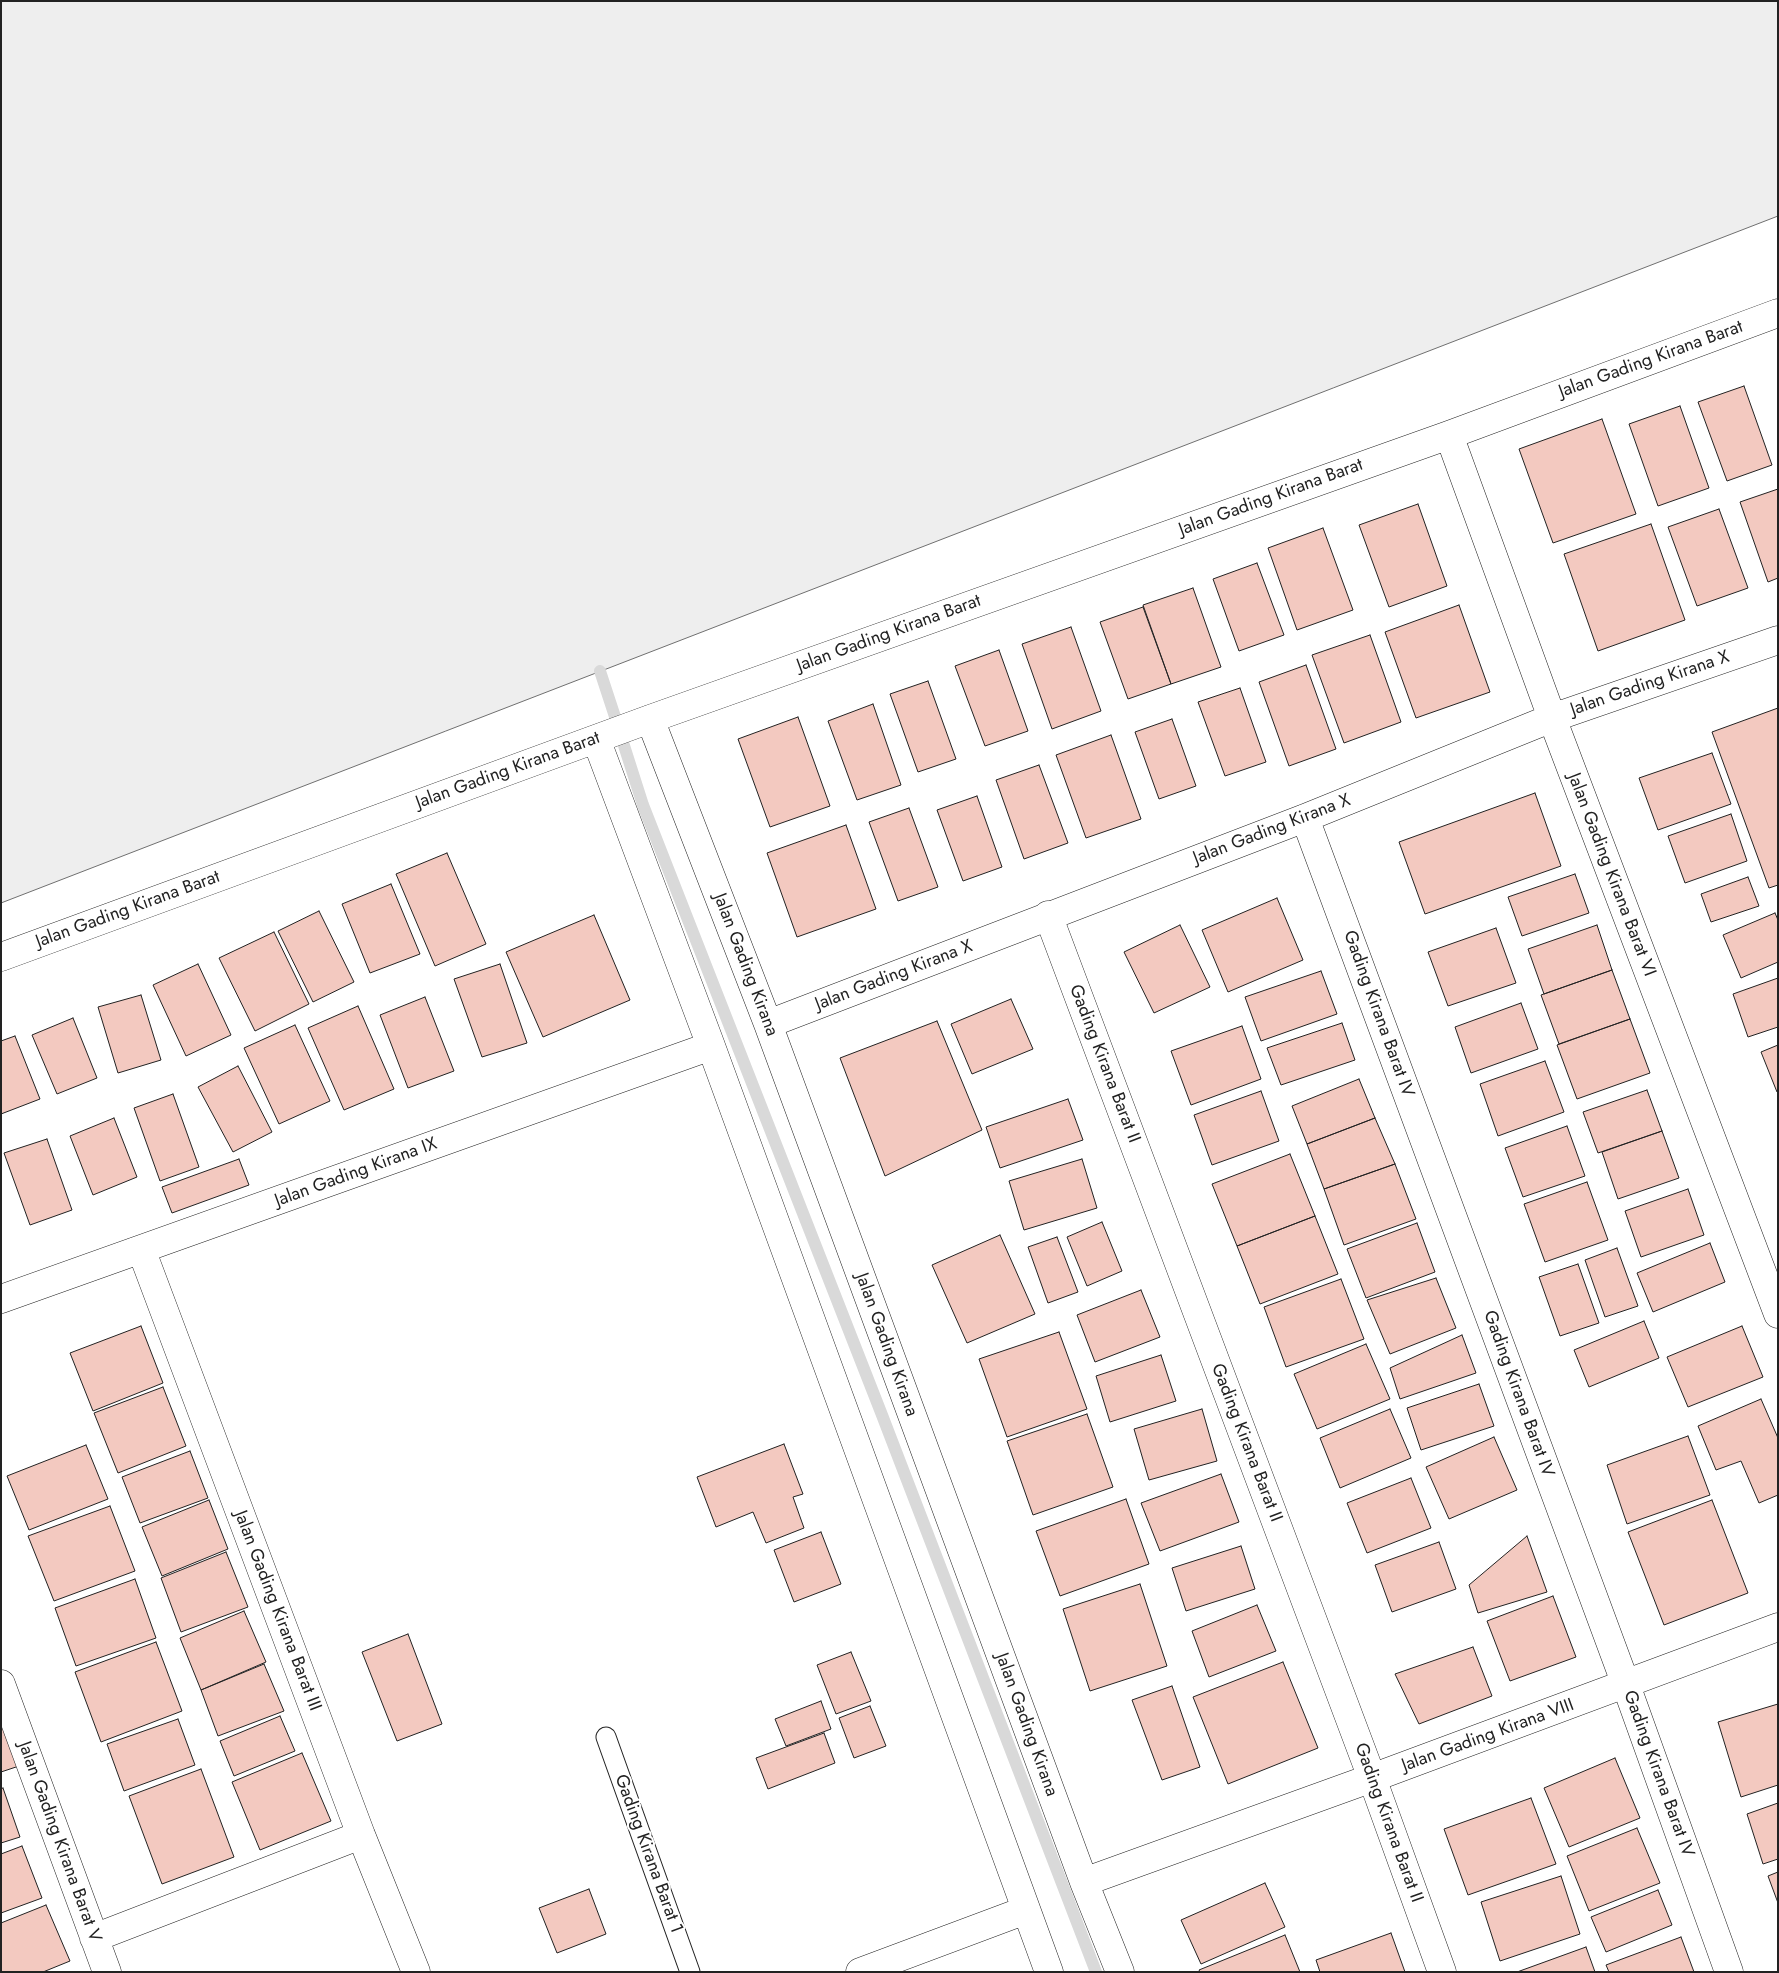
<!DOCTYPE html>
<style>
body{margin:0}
#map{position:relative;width:1779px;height:1973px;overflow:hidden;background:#fff;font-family:Jost,sans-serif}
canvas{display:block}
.frame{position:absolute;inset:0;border:2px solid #222;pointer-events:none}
</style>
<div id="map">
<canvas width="1779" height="1973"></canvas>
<div class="frame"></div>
</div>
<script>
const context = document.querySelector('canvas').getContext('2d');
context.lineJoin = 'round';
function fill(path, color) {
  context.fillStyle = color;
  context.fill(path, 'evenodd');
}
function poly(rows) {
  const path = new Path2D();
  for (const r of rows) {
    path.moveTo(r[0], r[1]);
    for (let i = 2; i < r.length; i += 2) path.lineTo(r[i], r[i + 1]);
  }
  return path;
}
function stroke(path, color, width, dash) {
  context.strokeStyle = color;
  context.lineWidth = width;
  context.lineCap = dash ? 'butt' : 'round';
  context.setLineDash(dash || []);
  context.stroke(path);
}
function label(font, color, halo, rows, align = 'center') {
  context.font = font + ' Jost,sans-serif';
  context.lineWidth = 4;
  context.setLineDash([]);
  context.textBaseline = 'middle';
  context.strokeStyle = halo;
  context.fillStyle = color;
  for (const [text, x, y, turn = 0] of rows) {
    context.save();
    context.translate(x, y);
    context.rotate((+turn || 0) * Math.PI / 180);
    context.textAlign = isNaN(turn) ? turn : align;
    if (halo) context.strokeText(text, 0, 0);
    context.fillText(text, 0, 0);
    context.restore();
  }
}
const green = poly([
 [1,1,1778,1,1778,216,1,903,1,1]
]);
fill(green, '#eee');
stroke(green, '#6f6f6f', 1);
stroke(poly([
 [600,671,619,729],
 [620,733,643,805,882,1415,1096,1972]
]), '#d9d9d9', 12);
const building = poly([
 [1744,386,1772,465,1727,481,1698,402,1744,386],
 [1680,406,1709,488,1658,506,1629,424,1680,406],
 [1602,419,1636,514,1553,543,1519,449,1602,419],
 [1778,489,1778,578,1768,582,1740,502,1778,489],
 [1418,504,1447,586,1389,607,1359,525,1418,504],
 [1719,509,1748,588,1697,606,1668,527,1719,509],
 [1651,524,1685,620,1598,651,1564,554,1651,524],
 [1323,528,1353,610,1297,630,1268,548,1323,528],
 [1257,563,1284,635,1239,651,1213,579,1257,563],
 [1193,588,1221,667,1171,684,1143,605,1193,588],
 [1459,605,1490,692,1416,718,1385,632,1459,605],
 [1143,607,1171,684,1128,699,1100,622,1143,607],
 [1071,627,1101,711,1052,729,1022,644,1071,627],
 [1370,635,1401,722,1344,743,1312,655,1370,635],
 [999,650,1028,731,985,746,955,666,999,650],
 [1306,665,1336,749,1289,766,1259,682,1306,665],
 [928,681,956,759,918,772,890,694,928,681],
 [1240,688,1266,762,1225,776,1198,702,1240,688],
 [873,704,901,785,857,800,828,721,873,704],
 [1778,708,1778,885,1769,888,1712,732,1778,708],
 [798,717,830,806,770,827,738,739,798,717],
 [1172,719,1196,786,1159,799,1135,732,1172,719],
 [1111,735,1141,819,1086,838,1056,755,1111,735],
 [1712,753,1731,804,1658,830,1639,778,1712,753],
 [1039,765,1068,843,1024,859,996,780,1039,765],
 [1535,793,1561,866,1425,914,1399,842,1535,793],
 [977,796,1002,867,963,881,937,810,977,796],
 [909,808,938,887,898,901,869,822,909,808],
 [1731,814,1747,861,1685,883,1668,836,1731,814],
 [846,825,876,909,797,937,767,853,846,825],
 [447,853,486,944,435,966,396,874,447,853],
 [1575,874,1589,913,1522,936,1508,897,1575,874],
 [1748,877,1759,906,1711,922,1701,894,1748,877],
 [391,884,420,954,370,973,342,904,391,884],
 [1277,898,1303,960,1228,992,1202,930,1277,898],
 [319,911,354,982,313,1002,278,931,319,911],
 [1775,913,1778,920,1778,962,1741,978,1723,935,1775,913],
 [594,915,630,1000,543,1037,506,952,594,915],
 [1180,925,1210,987,1154,1013,1124,952,1180,925],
 [1597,925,1612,970,1544,994,1528,949,1597,925],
 [1496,928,1516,983,1448,1006,1428,952,1496,928],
 [274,932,309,1004,255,1031,219,958,274,932],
 [198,964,231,1035,186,1056,153,985,198,964],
 [500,964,527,1043,482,1057,454,979,500,964],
 [1612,970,1630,1019,1559,1044,1541,995,1612,970],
 [1321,971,1337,1014,1261,1041,1245,997,1321,971],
 [1778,978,1778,1027,1748,1037,1733,994,1778,978],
 [141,995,161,1060,118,1073,98,1007,141,995],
 [425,997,454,1071,408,1088,380,1015,425,997],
 [1011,999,1033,1049,972,1074,951,1024,1011,999],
 [1521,1003,1538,1049,1471,1073,1455,1027,1521,1003],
 [358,1006,394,1089,344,1110,308,1028,358,1006],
 [73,1018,97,1078,57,1094,32,1035,73,1018],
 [1630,1019,1650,1073,1577,1099,1557,1045,1630,1019],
 [937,1021,982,1130,885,1176,840,1058,937,1021],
 [1342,1023,1355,1060,1281,1085,1267,1048,1342,1023],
 [295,1025,330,1101,279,1124,244,1048,295,1025],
 [1242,1026,1261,1079,1191,1105,1171,1051,1242,1026],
 [15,1036,40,1099,1,1114,1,1041,15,1036],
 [1778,1045,1778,1092,1777,1092,1761,1052,1778,1045],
 [1545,1061,1564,1112,1498,1136,1480,1084,1545,1061],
 [238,1066,272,1132,233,1152,198,1087,238,1066],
 [1359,1079,1375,1118,1307,1144,1292,1106,1359,1079],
 [1647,1090,1662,1131,1598,1153,1583,1112,1647,1090],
 [1261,1091,1279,1141,1212,1165,1194,1115,1261,1091],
 [173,1094,199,1167,160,1181,134,1108,173,1094],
 [1068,1099,1083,1140,1000,1168,986,1127,1068,1099],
 [114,1118,137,1177,93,1195,70,1136,114,1118],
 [1375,1118,1395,1164,1324,1189,1307,1144,1375,1118],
 [1567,1126,1585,1176,1523,1197,1505,1148,1567,1126],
 [1662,1131,1679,1178,1618,1199,1602,1152,1662,1131],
 [47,1139,72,1210,30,1225,4,1153,47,1139],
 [1290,1154,1315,1216,1237,1246,1212,1184,1290,1154],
 [239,1159,249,1185,172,1213,162,1187,239,1159],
 [1082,1159,1097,1208,1024,1230,1009,1181,1082,1159],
 [1395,1164,1416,1219,1344,1245,1324,1189,1395,1164],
 [1587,1182,1608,1240,1545,1262,1524,1204,1587,1182],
 [1688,1189,1704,1235,1641,1257,1625,1211,1688,1189],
 [1315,1216,1338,1274,1260,1304,1237,1246,1315,1216],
 [1102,1222,1122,1271,1087,1286,1067,1237,1102,1222],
 [1417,1223,1435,1272,1366,1298,1347,1249,1417,1223],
 [1000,1235,1035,1314,967,1343,932,1265,1000,1235],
 [1057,1237,1078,1292,1048,1303,1028,1247,1057,1237],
 [1710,1243,1725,1282,1653,1312,1637,1273,1710,1243],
 [1617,1248,1638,1306,1605,1317,1585,1260,1617,1248],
 [1578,1264,1599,1323,1560,1336,1539,1277,1578,1264],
 [1436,1278,1456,1328,1390,1354,1367,1300,1436,1278],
 [1341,1279,1364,1339,1286,1367,1264,1307,1341,1279],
 [1141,1290,1160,1337,1095,1362,1077,1315,1141,1290],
 [1644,1321,1659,1358,1589,1387,1574,1350,1644,1321],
 [141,1326,163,1383,93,1411,70,1353,141,1326],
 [1742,1326,1763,1377,1688,1407,1667,1357,1742,1326],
 [1059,1332,1087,1409,1007,1437,979,1359,1059,1332],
 [1462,1335,1476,1373,1400,1399,1390,1368,1462,1335],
 [1366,1344,1390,1399,1317,1429,1294,1374,1366,1344],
 [1161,1355,1176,1401,1110,1422,1096,1376,1161,1355],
 [1479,1384,1494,1426,1421,1450,1407,1408,1479,1384],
 [163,1387,186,1446,118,1473,94,1413,163,1387],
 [1761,1399,1778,1438,1778,1495,1759,1503,1741,1461,1716,1470,1698,1426,1761,1399],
 [1202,1409,1217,1461,1149,1480,1134,1429,1202,1409],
 [1390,1409,1411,1458,1340,1488,1320,1438,1390,1409],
 [1087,1414,1113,1487,1033,1515,1007,1441,1087,1414],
 [1688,1436,1710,1495,1627,1524,1607,1465,1688,1436],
 [1494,1437,1517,1490,1449,1519,1426,1467,1494,1437],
 [784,1444,803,1494,793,1497,804,1528,766,1543,753,1512,716,1527,697,1477,784,1444],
 [86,1445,108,1499,29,1530,7,1476,86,1445],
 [190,1451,208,1498,140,1523,122,1477,190,1451],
 [1221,1474,1239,1522,1160,1551,1141,1503,1221,1474],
 [1411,1478,1431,1528,1367,1553,1347,1503,1411,1478],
 [1126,1499,1149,1564,1060,1596,1036,1531,1126,1499],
 [209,1500,228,1549,162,1576,142,1527,209,1500],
 [1712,1500,1748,1593,1664,1625,1628,1532,1712,1500],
 [110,1506,135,1571,54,1601,28,1536,110,1506],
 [821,1532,841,1584,794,1602,774,1550,821,1532],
 [1527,1536,1547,1592,1478,1613,1469,1585,1527,1536],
 [1439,1542,1456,1589,1392,1612,1375,1565,1439,1542],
 [1241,1546,1255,1589,1186,1611,1172,1568,1241,1546],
 [226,1552,248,1607,181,1632,161,1578,226,1552],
 [135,1579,156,1638,76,1666,55,1608,135,1579],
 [1140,1584,1167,1666,1090,1691,1063,1609,1140,1584],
 [1553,1596,1576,1657,1510,1681,1487,1621,1553,1596],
 [1257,1605,1276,1651,1209,1677,1192,1631,1257,1605],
 [244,1611,266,1662,201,1690,180,1638,244,1611],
 [408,1634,442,1724,397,1741,362,1652,408,1634],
 [156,1642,182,1711,101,1742,75,1672,156,1642],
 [1473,1647,1492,1696,1419,1724,1395,1674,1473,1647],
 [851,1652,871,1701,836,1714,817,1665,851,1652],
 [1283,1662,1318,1748,1228,1784,1193,1697,1283,1662],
 [264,1664,284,1711,218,1736,201,1690,264,1664],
 [1172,1686,1200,1767,1162,1780,1132,1700,1172,1686],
 [821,1701,831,1729,786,1746,775,1719,821,1701],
 [1778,1704,1778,1785,1741,1797,1718,1722,1778,1704],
 [870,1706,886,1746,854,1758,839,1718,870,1706],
 [280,1716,295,1751,234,1776,220,1741,280,1716],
 [1,1719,19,1766,1,1772,1,1719],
 [178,1719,195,1765,124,1791,107,1744,178,1719],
 [824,1733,835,1763,768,1789,756,1758,824,1733],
 [302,1753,331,1821,260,1850,232,1782,302,1753],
 [1615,1758,1640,1818,1569,1847,1544,1788,1615,1758],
 [201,1769,234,1857,162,1884,129,1796,201,1769],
 [3,1788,20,1837,1,1843,1,1789,3,1788],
 [1531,1798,1556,1864,1468,1895,1444,1829,1531,1798],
 [1778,1803,1778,1859,1763,1864,1747,1814,1778,1803],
 [1637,1828,1660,1883,1589,1911,1567,1856,1637,1828],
 [22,1846,42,1898,1,1913,1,1854,22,1846],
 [1778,1872,1778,1903,1768,1876,1778,1872],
 [1561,1876,1580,1934,1500,1961,1481,1902,1561,1876],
 [1265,1883,1285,1927,1201,1964,1181,1920,1265,1883],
 [589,1889,606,1934,557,1953,539,1908,589,1889],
 [1658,1890,1672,1925,1606,1952,1591,1917,1658,1890],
 [46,1905,70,1961,43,1972,1,1972,1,1923,46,1905],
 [1391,1933,1405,1972,1320,1972,1316,1960,1391,1933],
 [1285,1935,1300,1972,1200,1972,1199,1970,1285,1935],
 [1681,1937,1694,1972,1609,1972,1606,1965,1681,1937],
 [1586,1947,1595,1972,1517,1972,1586,1947]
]);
fill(building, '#f3c9c0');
stroke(building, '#222', 1);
const lane = poly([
 [606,1737,690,1972]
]);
const street = poly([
 [1449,435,1552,718,1778,1314],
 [650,719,768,1024,1084,1882,1120,1972],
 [596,739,711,1046,1049,1972],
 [1305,818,1626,1685,1729,1972],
 [1048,915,1372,1778,1442,1972],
 [1,957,650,719,1449,435,1778,313],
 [768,1024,1305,818,1552,718,1778,640],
 [141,1249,361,1835,416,1972],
 [1,1299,711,1046],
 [1,1684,107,1972],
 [1084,1882,1372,1778,1778,1627],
 [94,1938,361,1835],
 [860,1972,1026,1910]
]);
stroke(lane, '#222', 21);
stroke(street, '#222', 29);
stroke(lane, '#fff', 19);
stroke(street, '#fff', 28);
label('18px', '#222', '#fff', [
 ["Jalan Gading Kirana Barat",1651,360,-20],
 ["Jalan Gading Kirana Barat",1271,498,-20],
 ["Jalan Gading Kirana Barat",889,634,-20],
 ["Jalan Gading Kirana X",1650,684,-19],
 ["Jalan Gading Kirana Barat",508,771,-20],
 ["Jalan Gading Kirana X",1272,830,-21],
 ["Jalan Gading Kirana Barat VI",1611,875,69],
 ["Jalan Gading Kirana Barat",128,910,-20],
 ["Jalan Gading Kirana",745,965,69],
 ["Jalan Gading Kirana X",894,976,-21],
 ["Gading Kirana Barat IV",1378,1014,70],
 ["Gading Kirana Barat II",1104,1064,69],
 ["Jalan Gading Kirana IX",356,1173,-20],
 ["Jalan Gading Kirana",886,1345,70],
 ["Gading Kirana Barat IV",1518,1394,70],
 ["Gading Kirana Barat II",1246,1443,69],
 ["Jalan Gading Kirana Barat III",277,1611,69],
 ["Jalan Gading Kirana",1026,1725,70],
 ["Jalan Gading Kirana VIII",1488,1736,-20],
 ["Gading Kirana Barat IV",1658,1774,70],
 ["Gading Kirana Barat II",1388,1823,70],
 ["Jalan Gading Kirana Barat V",59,1842,70],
 ["Gading Kirana Barat 1",648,1854,70]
]);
</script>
